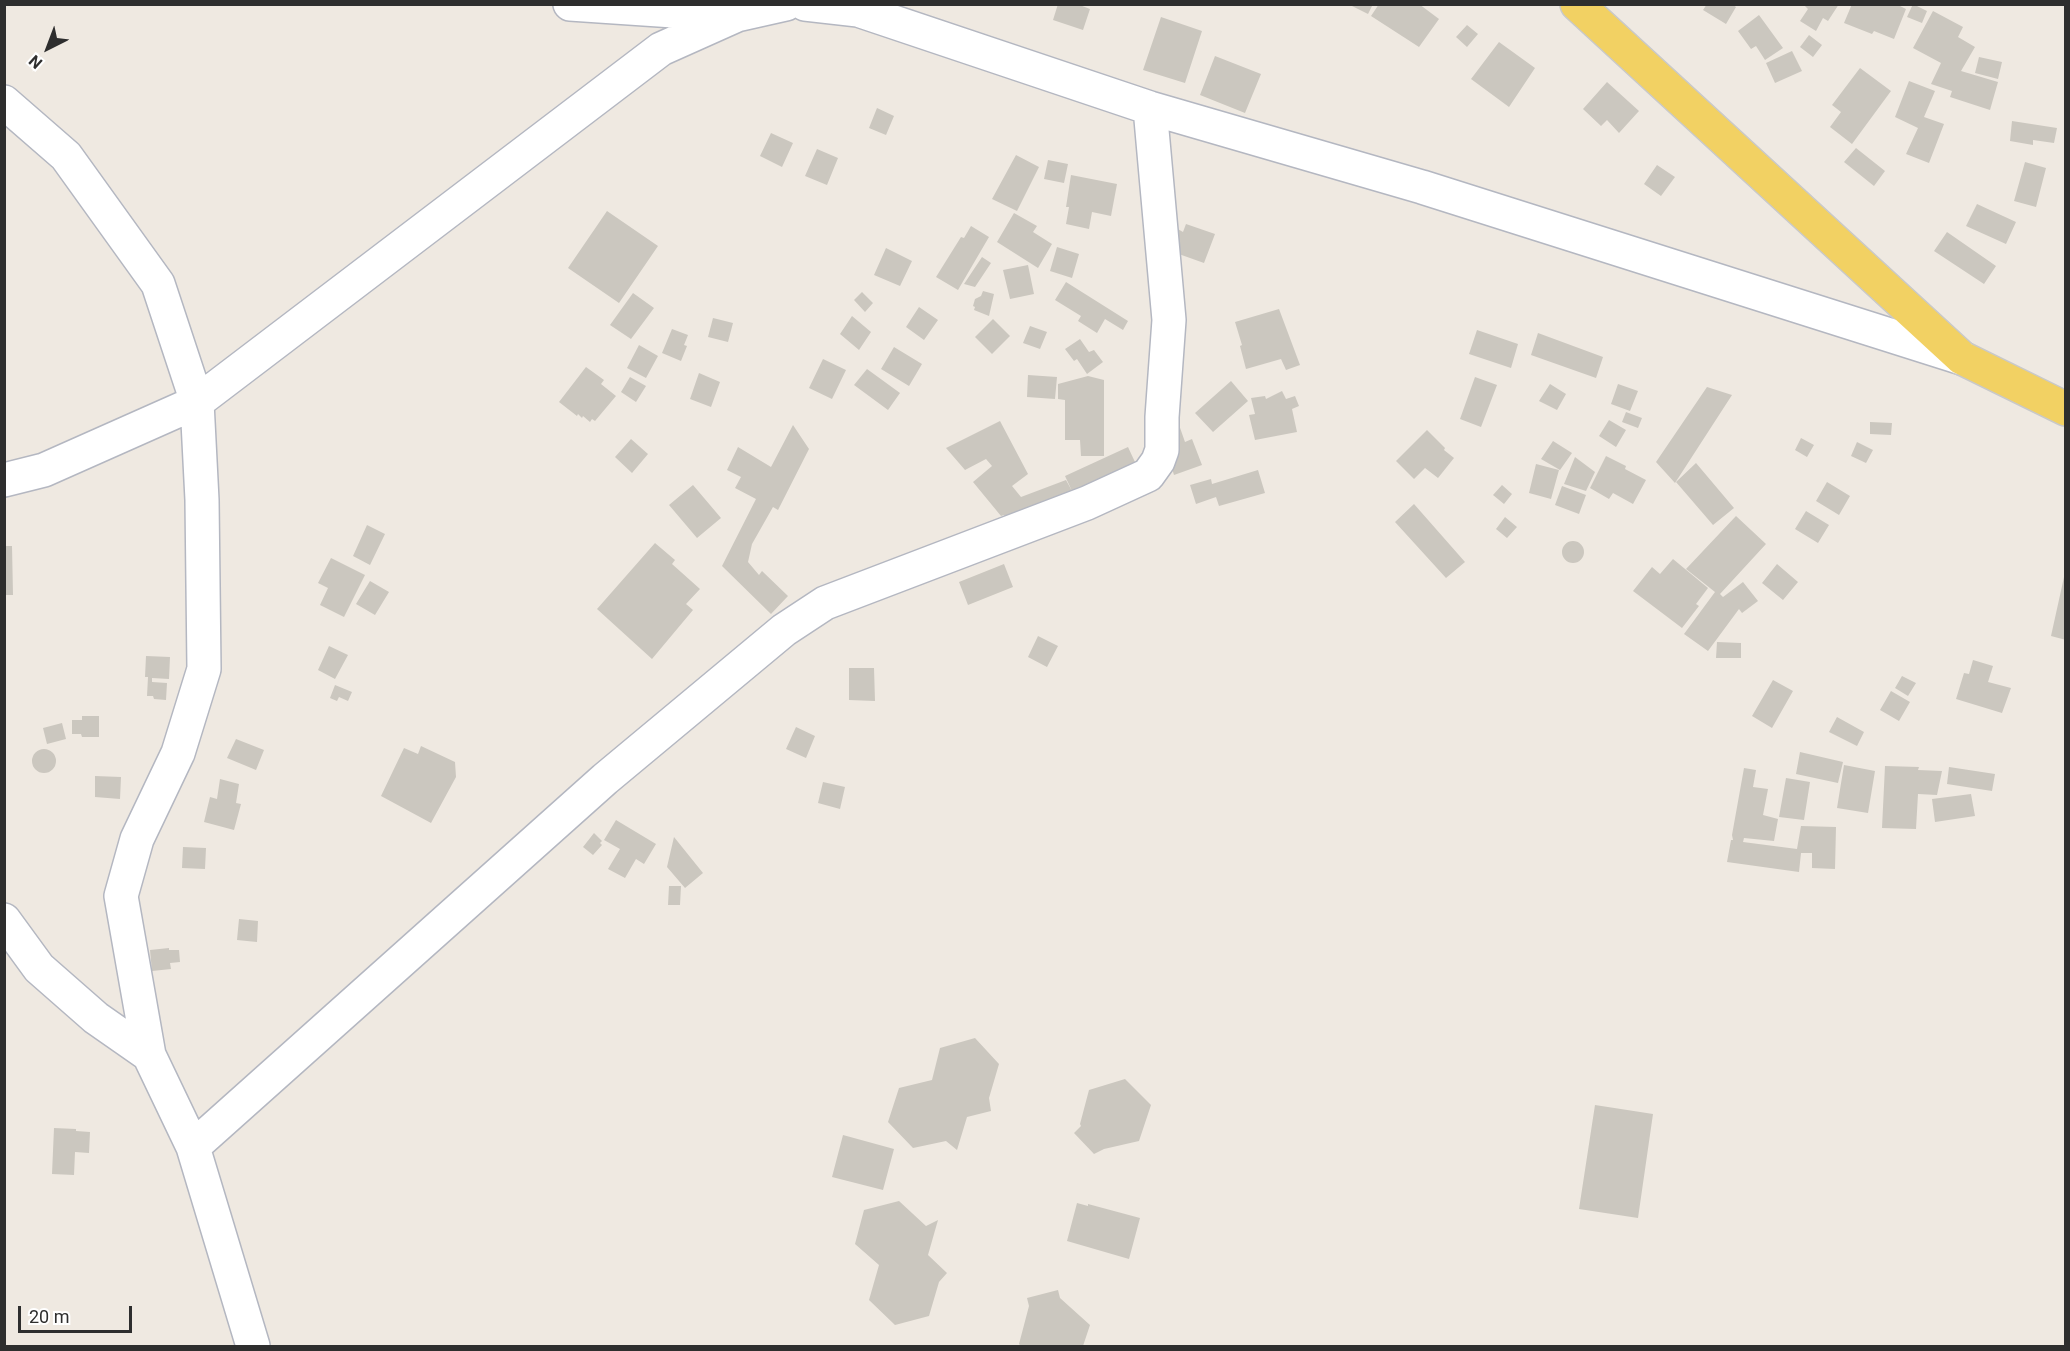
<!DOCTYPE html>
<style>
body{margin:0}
#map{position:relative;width:2070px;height:1351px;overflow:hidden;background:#efe9e1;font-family:Roboto,sans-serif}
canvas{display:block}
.frame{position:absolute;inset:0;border:6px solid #2e2e2e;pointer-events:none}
.north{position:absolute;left:18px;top:18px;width:60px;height:60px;-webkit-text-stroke:4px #fff;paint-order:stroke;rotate:222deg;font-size:16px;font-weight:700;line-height:24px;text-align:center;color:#2e2e2e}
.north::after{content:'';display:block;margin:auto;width:21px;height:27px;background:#2e2e2e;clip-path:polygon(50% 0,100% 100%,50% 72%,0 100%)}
.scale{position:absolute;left:18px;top:1306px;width:114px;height:27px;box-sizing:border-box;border:3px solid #2e2e2e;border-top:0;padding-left:8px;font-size:18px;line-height:21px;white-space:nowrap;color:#2e2e2e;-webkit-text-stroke:4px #fff;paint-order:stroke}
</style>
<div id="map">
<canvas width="2070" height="1351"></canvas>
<div class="frame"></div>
<div class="north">N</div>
<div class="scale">20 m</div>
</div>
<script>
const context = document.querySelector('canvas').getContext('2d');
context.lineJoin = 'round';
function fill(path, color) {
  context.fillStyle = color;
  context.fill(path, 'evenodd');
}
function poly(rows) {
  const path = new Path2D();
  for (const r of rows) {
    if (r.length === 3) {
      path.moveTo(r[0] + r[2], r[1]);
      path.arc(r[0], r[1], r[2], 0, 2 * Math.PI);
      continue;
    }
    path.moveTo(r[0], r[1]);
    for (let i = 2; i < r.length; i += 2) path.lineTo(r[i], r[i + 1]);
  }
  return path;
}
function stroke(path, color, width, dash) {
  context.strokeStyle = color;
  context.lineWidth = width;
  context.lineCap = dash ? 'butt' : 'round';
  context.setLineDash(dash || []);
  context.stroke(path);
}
fill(poly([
 [1058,4,1077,4,1090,9,1083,30,1053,20],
 [1348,4,1373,4,1368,14],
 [1379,4,1419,4,1439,19,1419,47,1371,16],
 [1707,4,1732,4,1736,7,1726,24,1703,10],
 [1803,4,1839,4,1828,21,1823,18,1816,31,1800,21,1808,9],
 [1852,4,1896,4,1906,9,1894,39,1874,31,1872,34,1844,23],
 [1913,4,1927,11,1922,23,1907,17],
 [1933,11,1963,27,1958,37,1975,47,1961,71,1998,82,1990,110,1950,97,1952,91,1931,84,1941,63,1913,48],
 [1759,15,1783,48,1765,60,1756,46,1751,49,1738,31],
 [1161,17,1202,31,1185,83,1143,70],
 [1467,25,1478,34,1467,47,1456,37],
 [1809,35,1822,45,1813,57,1800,47],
 [1499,42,1535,68,1509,107,1471,79],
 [1792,51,1802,71,1775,83,1766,63],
 [1215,56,1261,74,1245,113,1200,95],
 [1979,57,2002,62,1998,79,1975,73],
 [1860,68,1891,91,1852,144,1830,127,1841,112,1832,105],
 [1909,81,1935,91,1924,117,1944,124,1929,163,1906,154,1918,128,1895,117],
 [1607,82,1639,111,1619,133,1607,120,1601,126,1583,109],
 [877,108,894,116,886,135,869,128],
 [2012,121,2057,128,2054,143,2033,140,2033,145,2010,141],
 [771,133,793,143,782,167,760,156],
 [1856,148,1885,171,1874,186,1844,162],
 [817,149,838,158,827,185,805,176],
 [1016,155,1039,167,1017,211,992,199],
 [1048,160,1068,164,1064,183,1044,179],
 [2025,162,2046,168,2036,207,2014,201],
 [1657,165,1675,177,1661,196,1644,184],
 [1071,175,1117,184,1111,216,1092,212,1089,229,1066,224,1069,207,1066,207],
 [1977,204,2016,222,2006,244,1966,226],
 [607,211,658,246,619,303,568,268],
 [1014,213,1037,226,1033,232,1052,244,1038,268,997,242],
 [1186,224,1215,234,1204,263,1176,253,1176,228,1183,232],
 [971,226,989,237,958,290,936,277,961,237,964,238],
 [1947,232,1996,266,1984,284,1934,251],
 [1057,247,1079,254,1072,278,1050,271],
 [886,248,912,261,900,286,874,275],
 [982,257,991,263,975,287,964,284],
 [1028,265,1034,294,1010,299,1003,270],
 [1066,282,1128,321,1123,330,1105,319,1097,333,1078,321,1081,316,1055,300],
 [983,291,994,294,989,316,974,310,975,307,973,306,975,299,981,296],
 [862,292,873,303,865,312,854,300],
 [633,293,654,308,631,339,610,325],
 [919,307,938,320,924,340,906,327],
 [1279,309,1300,365,1286,370,1281,359,1246,369,1240,346,1242,345,1235,322],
 [852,316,871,332,859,350,840,334],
 [713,318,733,323,728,342,708,337],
 [993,319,1010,336,992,354,975,337],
 [1030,326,1047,332,1040,349,1023,343],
 [672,329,688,335,684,345,687,346,681,361,662,353],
 [1477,330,1518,344,1511,368,1469,354],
 [1538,333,1603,357,1596,378,1531,355],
 [1080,339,1089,352,1094,350,1103,362,1087,374,1077,359,1074,361,1065,349],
 [639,345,658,356,646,378,627,368],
 [894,347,922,364,909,386,881,369],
 [823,359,846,370,832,399,809,388],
 [586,367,604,380,601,384,616,396,595,421,592,419,590,422,583,416,582,418,578,414,577,416,559,402],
 [867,369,900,393,888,410,854,385],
 [699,373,720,382,711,407,690,399],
 [1028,375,1057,377,1055,399,1027,397],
 [1088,376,1104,380,1104,456,1081,456,1080,440,1065,440,1065,400,1058,399,1058,384],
 [630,377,646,386,636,402,621,392],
 [1475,377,1497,385,1481,427,1460,419],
 [1231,381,1248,401,1213,432,1195,413],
 [1550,384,1566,394,1557,410,1539,401],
 [1618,384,1638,391,1630,411,1611,404],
 [1707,387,1732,395,1675,483,1656,462],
 [1282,391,1286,399,1295,396,1299,406,1292,409,1297,432,1255,440,1249,415,1255,414,1251,398,1265,396,1266,399],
 [1626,412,1642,418,1638,428,1622,422],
 [1609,420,1626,430,1616,447,1599,436],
 [1000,421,1028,474,1012,486,1021,497,1066,480,1072,491,1065,476,1128,447,1141,475,1011,529,1004,515,1001,516,973,482,992,466,986,459,965,470,946,448],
 [1178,422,1185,442,1192,439,1202,465,1174,475,1162,436],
 [1870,422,1892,423,1891,435,1870,434],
 [793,425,809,449,778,510,773,507,752,544,748,562,759,575,762,571,788,596,771,614,722,566,756,499,735,488,741,477,727,470,738,447,771,467],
 [1427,430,1445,448,1444,450,1454,458,1438,478,1425,468,1414,479,1396,461],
 [1801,438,1814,445,1807,457,1795,450],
 [631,439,648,454,632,473,615,457],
 [1553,441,1572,453,1560,470,1541,459],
 [1857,442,1873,450,1866,463,1851,456],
 [1606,456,1626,466,1625,469,1646,480,1633,504,1613,493,1609,499,1590,488],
 [1575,457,1595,472,1586,491,1564,484],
 [1696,463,1734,508,1713,525,1676,482],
 [1536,464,1559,470,1551,499,1529,493],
 [1258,470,1265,493,1219,506,1216,497,1196,504,1190,485,1211,479,1212,484],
 [1827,482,1850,496,1839,515,1816,501],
 [693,485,721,518,697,538,669,505],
 [1502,485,1512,494,1504,504,1493,495],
 [1562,486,1586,495,1579,514,1555,505],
 [1414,504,1465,562,1446,578,1395,522],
 [1806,511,1829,525,1818,543,1795,529],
 [1736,516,1766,544,1720,594,1723,597,1743,582,1758,601,1742,613,1739,609,1708,651,1684,634,1715,592,1686,569],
 [1505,517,1517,527,1507,538,1496,529],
 [367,525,385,534,370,565,353,556],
 [1573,552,11],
 [655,543,675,560,672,564,700,589,686,604,693,610,652,659,597,609],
 [4,546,12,546,13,595,4,595],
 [331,558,365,575,344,617,320,605,328,588,318,583],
 [1673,559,1708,588,1696,604,1699,606,1682,628,1633,591,1652,567,1660,574],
 [1004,564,1013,587,968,605,959,582],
 [1777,564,1798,582,1783,600,1762,583],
 [2064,577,2066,577,2066,640,2051,636],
 [370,581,389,592,375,615,356,604],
 [1038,636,1058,646,1047,667,1028,657],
 [1717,642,1741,643,1741,658,1716,658],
 [329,646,348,655,335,679,318,670],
 [146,656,170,657,169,679,152,678,152,682,167,683,166,700,154,699,153,696,147,696,148,677,145,677],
 [1973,660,1993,666,1988,682,2011,688,2002,713,1956,699,1964,673,1969,674],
 [849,668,874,668,875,701,849,700],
 [1902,676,1916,683,1908,696,1895,688],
 [1773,680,1793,691,1772,728,1752,716],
 [335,685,352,692,348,701,339,697,337,701,330,698],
 [1891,691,1910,702,1899,721,1880,710],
 [82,716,99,716,99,737,82,737,81,734,72,734,72,720,82,720],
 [1837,717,1864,732,1857,746,1829,732],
 [62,723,66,739,47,744,43,728],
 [796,727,815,736,806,758,786,749],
 [236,739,264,750,256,770,227,758],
 [421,746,455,762,456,777,431,823,381,796,404,748,418,754],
 [44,761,12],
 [1800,752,1843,762,1838,783,1796,774],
 [1844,765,1875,771,1868,813,1837,808],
 [1885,766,1919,767,1918,770,1942,771,1937,795,1918,794,1916,829,1882,828],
 [1949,767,1995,774,1992,791,1947,784],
 [1744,768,1756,770,1753,787,1768,789,1763,815,1778,819,1774,841,1744,838,1743,842,1797,849,1801,826,1836,827,1835,869,1812,868,1812,853,1801,853,1799,872,1727,862,1731,840,1733,840,1732,835],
 [95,776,121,777,120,799,95,797],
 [1786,778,1810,782,1804,820,1779,817],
 [220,779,239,784,236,803,241,804,234,830,204,822,210,797,217,799],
 [823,782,845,787,840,809,818,803],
 [1971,794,1975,816,1935,822,1932,799],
 [616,820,656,844,644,864,636,859,625,878,608,869,620,849,604,840],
 [594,833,602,841,600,843,602,845,593,855,583,847],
 [674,837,703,873,685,888,667,867],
 [183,847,206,848,205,869,182,868],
 [669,886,681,886,680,905,668,905],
 [239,919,258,921,257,942,237,940],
 [169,948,169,950,179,950,180,962,170,963,171,969,152,971,150,950],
 [975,1038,999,1064,989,1098,991,1111,967,1117,957,1150,946,1141,913,1148,888,1122,899,1088,932,1080,940,1048],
 [1125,1079,1151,1105,1139,1141,1104,1149,1094,1154,1074,1133,1081,1126,1080,1124,1089,1090],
 [1595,1105,1653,1114,1638,1218,1579,1209],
 [54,1128,76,1129,76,1131,90,1132,89,1153,75,1152,74,1175,52,1174],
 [843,1135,894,1149,883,1190,832,1177],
 [899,1201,926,1226,938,1220,928,1255,947,1273,939,1282,929,1316,895,1325,869,1300,879,1265,855,1244,864,1210],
 [1077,1203,1088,1206,1088,1204,1140,1218,1129,1259,1067,1241],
 [1058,1290,1060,1298,1090,1325,1083,1346,1021,1346,1019,1344,1029,1306,1027,1298]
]), '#cbc7bf');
const minor = poly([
 [570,4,733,15],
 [805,4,858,10,1150,108,1422,187,1962,358],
 [4,102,66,156,158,284,197,402,202,500,204,669,178,753,137,839,121,896,149,1055,193,1147,253,1346],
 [4,480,44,470,197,402,661,49,737,15,786,4],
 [4,920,39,968,96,1018,149,1055],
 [193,1147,605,779,784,630,825,603,1087,503,1148,475,1158,461,1162,450,1162,417,1169,320,1150,108]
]);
const major = poly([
 [1577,4,1962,358,2066,409]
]);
stroke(minor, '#b4b7c1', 36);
stroke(major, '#c9c9c9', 36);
stroke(minor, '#fff', 33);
stroke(major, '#f2d163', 33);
</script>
